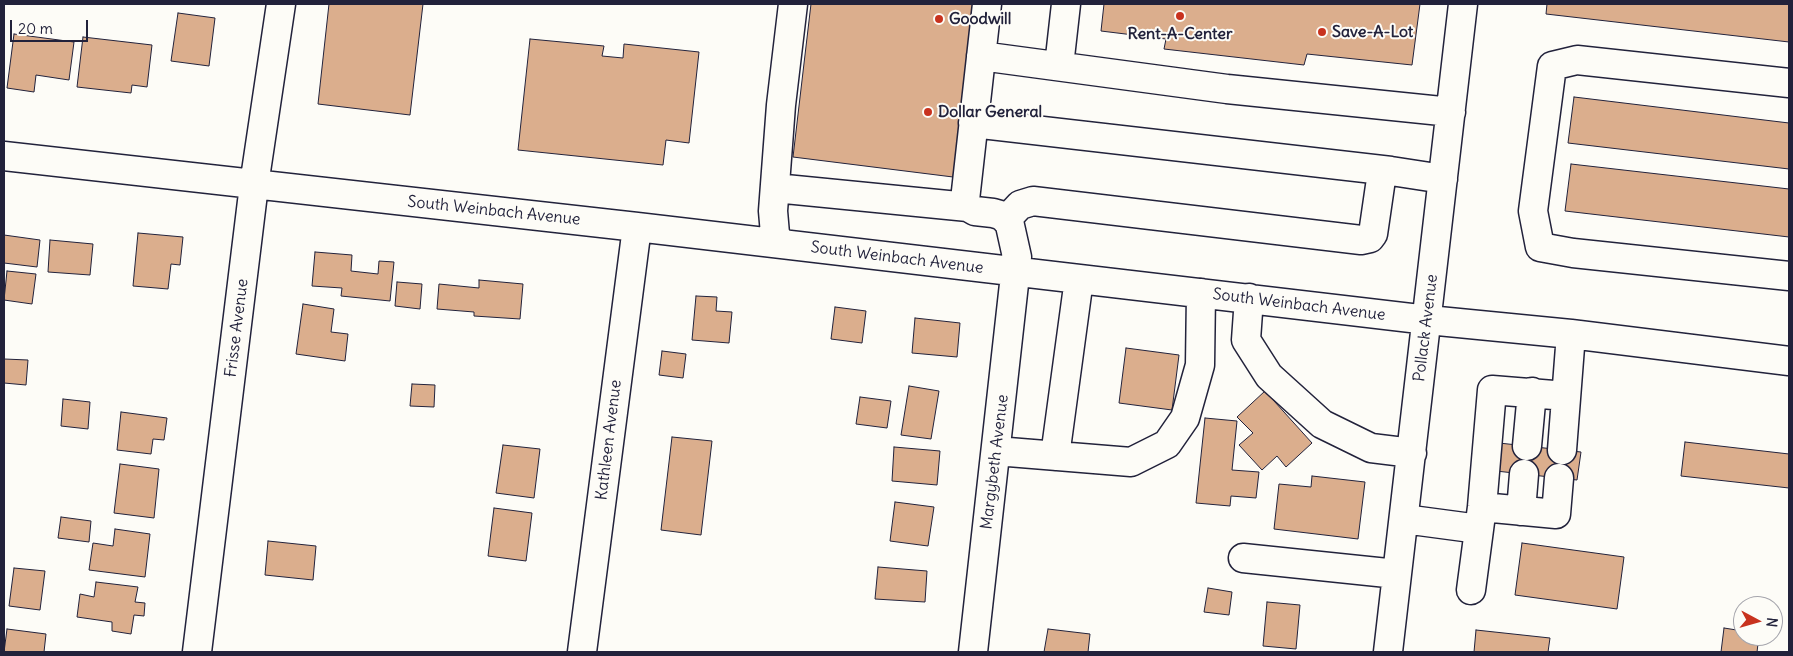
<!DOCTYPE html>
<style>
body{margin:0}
#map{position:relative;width:1793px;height:656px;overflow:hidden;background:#fdfcf7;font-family:Delius,sans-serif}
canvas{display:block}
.frame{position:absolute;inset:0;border:5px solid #22223b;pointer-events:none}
.north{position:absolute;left:1733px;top:596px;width:50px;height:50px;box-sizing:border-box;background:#fdfcf7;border:1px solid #a5a5ac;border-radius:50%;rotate:96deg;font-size:14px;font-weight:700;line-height:20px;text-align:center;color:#22223b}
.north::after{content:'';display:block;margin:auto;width:18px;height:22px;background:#c8321e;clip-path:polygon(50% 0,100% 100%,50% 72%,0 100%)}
.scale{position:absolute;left:10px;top:20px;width:78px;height:22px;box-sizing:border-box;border:2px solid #22223b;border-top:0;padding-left:6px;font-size:15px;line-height:18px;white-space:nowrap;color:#22223b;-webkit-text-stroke:4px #fdfcf7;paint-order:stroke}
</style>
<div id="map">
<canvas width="1793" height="656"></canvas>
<div class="frame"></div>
<div class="north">N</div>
<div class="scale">20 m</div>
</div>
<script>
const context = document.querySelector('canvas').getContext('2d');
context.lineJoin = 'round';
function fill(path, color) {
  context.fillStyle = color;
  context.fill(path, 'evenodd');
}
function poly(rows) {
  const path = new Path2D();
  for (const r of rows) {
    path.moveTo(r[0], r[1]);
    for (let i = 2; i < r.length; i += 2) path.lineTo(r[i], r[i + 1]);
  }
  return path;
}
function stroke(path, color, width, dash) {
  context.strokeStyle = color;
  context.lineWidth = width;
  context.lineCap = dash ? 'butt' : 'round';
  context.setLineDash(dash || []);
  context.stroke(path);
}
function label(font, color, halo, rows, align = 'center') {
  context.font = font + ' Delius,sans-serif';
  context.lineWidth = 4;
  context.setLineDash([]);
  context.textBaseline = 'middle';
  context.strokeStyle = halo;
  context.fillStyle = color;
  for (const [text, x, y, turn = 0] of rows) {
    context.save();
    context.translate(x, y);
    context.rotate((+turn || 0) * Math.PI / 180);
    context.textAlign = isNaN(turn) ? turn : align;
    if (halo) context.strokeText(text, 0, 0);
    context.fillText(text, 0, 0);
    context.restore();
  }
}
const building = poly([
 [329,4,423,4,410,115,318,104,329,4],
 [811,4,975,4,953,177,793,157,811,4],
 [1104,4,1420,4,1412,65,1307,54,1304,65,1164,49,1166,39,1101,31,1104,4],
 [1547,4,1789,4,1789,42,1546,14,1547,4],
 [178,13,215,18,209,66,171,61,178,13],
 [14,34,74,42,69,80,36,75,34,92,7,88,14,34],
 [83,37,152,45,147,87,132,85,131,93,77,87,83,37],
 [530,39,604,46,602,56,623,58,624,44,699,52,689,143,666,140,663,165,518,150,530,39],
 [1574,97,1789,123,1789,169,1568,143,1574,97],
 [1571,164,1789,189,1789,237,1565,211,1571,164],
 [138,233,183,237,180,265,171,264,168,289,133,286,138,233],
 [4,235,40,240,37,267,4,263,4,235],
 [50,240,93,244,90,275,48,272,50,240],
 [315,252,352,255,351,271,378,274,379,261,394,262,390,301,341,296,342,288,312,286,315,252],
 [7,271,36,274,32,304,4,300,7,271],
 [479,280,523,284,520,319,474,316,474,312,437,309,439,284,479,288,479,280],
 [397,282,422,284,420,309,395,306,397,282],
 [696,296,717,297,716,311,732,312,729,343,692,340,696,296],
 [303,304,334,309,331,332,348,334,345,361,296,354,303,304],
 [835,307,866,311,862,343,831,339,835,307],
 [915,318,960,323,957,357,912,353,915,318],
 [1126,348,1179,355,1172,410,1119,403,1126,348],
 [662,351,686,354,683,378,659,375,662,351],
 [4,359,28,360,26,385,4,383,4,359],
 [412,384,435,385,434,407,410,406,412,384],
 [909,386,939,391,931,439,901,435,909,386],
 [1265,391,1312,443,1286,467,1277,456,1262,470,1239,445,1253,433,1237,417,1265,391],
 [860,397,891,401,887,428,856,424,860,397],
 [63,399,90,402,88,429,61,426,63,399],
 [121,412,167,418,164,440,153,439,151,454,117,450,121,412],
 [1205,418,1237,421,1232,470,1259,472,1256,498,1231,496,1230,506,1196,503,1205,418],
 [672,437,712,441,701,535,661,530,672,437],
 [1685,442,1789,454,1789,488,1681,476,1685,442],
 [1499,443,1581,452,1577,480,1496,471,1499,443],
 [503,445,540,449,534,498,496,493,503,445],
 [894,447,940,451,937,485,892,481,894,447],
 [120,464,159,469,154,518,114,513,120,464],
 [1312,476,1365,482,1358,539,1274,529,1279,484,1311,487,1312,476],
 [895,502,934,507,928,546,890,541,895,502],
 [494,508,532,513,526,561,488,556,494,508],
 [61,517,91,521,89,542,58,538,61,517],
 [115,529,150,534,145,577,89,570,93,543,113,546,115,529],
 [268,541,316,546,313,580,265,575,268,541],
 [1522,543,1624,557,1617,609,1515,595,1522,543],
 [878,567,927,571,925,602,875,599,878,567],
 [14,568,45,571,40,610,9,606,14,568],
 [96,582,138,587,135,602,145,603,144,616,134,615,131,634,112,631,112,622,77,617,80,594,94,597,96,582],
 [1208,588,1232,592,1229,615,1204,612,1208,588],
 [1267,602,1300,605,1296,649,1263,646,1267,602],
 [1724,628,1743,631,1743,636,1759,636,1757,652,1721,652,1724,628],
 [7,629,46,634,44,652,4,652,7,629],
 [1048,629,1090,634,1088,652,1044,652,1048,629],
 [1476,630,1550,638,1548,652,1474,652,1476,630]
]);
fill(building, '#dbae8d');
stroke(building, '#22223b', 1);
const minor = poly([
 [981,56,1227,89,1451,112],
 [1059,66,1066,4],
 [1789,83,1577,60,1552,66,1533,211,1540,247,1573,253,1789,276],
 [973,123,1391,171,1443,179],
 [4,156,637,227,1428,320,1571,334,1789,361],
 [775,188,968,207],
 [1006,220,1020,205,1033,201,1361,240,1370,238,1373,234,1381,179,1385,174,1391,171],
 [781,244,775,234,773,211,781,105,793,4],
 [1249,298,1246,340,1269,376,1322,424,1371,448,1412,453],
 [1527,446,1532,392],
 [1562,450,1571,334],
 [996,451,1131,462,1167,444,1185,418,1200,365,1201,293],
 [1055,456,1079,279],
 [1482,507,1556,514,1559,478],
 [1521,511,1524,474],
 [1404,519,1479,529],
 [1243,558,1397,574],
 [1471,590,1482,507,1492,390,1566,396],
 [197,652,254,185,281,4],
 [582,652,637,227],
 [973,652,1017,257,1009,221,1000,215,993,213,975,211,968,207,965,200,987,4],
 [1388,652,1463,4]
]);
stroke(minor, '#22223b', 31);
stroke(minor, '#fdfcf7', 28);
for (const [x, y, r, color] of [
 [1180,16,5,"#c8321e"],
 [939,19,5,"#c8321e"],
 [1322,32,5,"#c8321e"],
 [928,112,5,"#c8321e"]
]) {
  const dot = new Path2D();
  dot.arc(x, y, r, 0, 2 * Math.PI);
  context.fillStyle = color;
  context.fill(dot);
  stroke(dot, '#fdfcf7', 2);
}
label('bold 16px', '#22223b', '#fdfcf7', [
 ["Goodwill",949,19],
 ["Save-A-Lot",1332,32],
 ["Rent-A-Center",1180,34,"center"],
 ["Dollar General",938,112]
], 'left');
label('16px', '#22223b', '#fdfcf7', [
 ["South Weinbach Avenue",494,211,6],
 ["South Weinbach Avenue",897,258,7],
 ["South Weinbach Avenue",1299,305,7],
 ["Frisse Avenue",237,328,-83],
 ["Pollack Avenue",1426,328,-83],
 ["Kathleen Avenue",609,440,-83],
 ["Margybeth Avenue",995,462,-83]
]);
</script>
